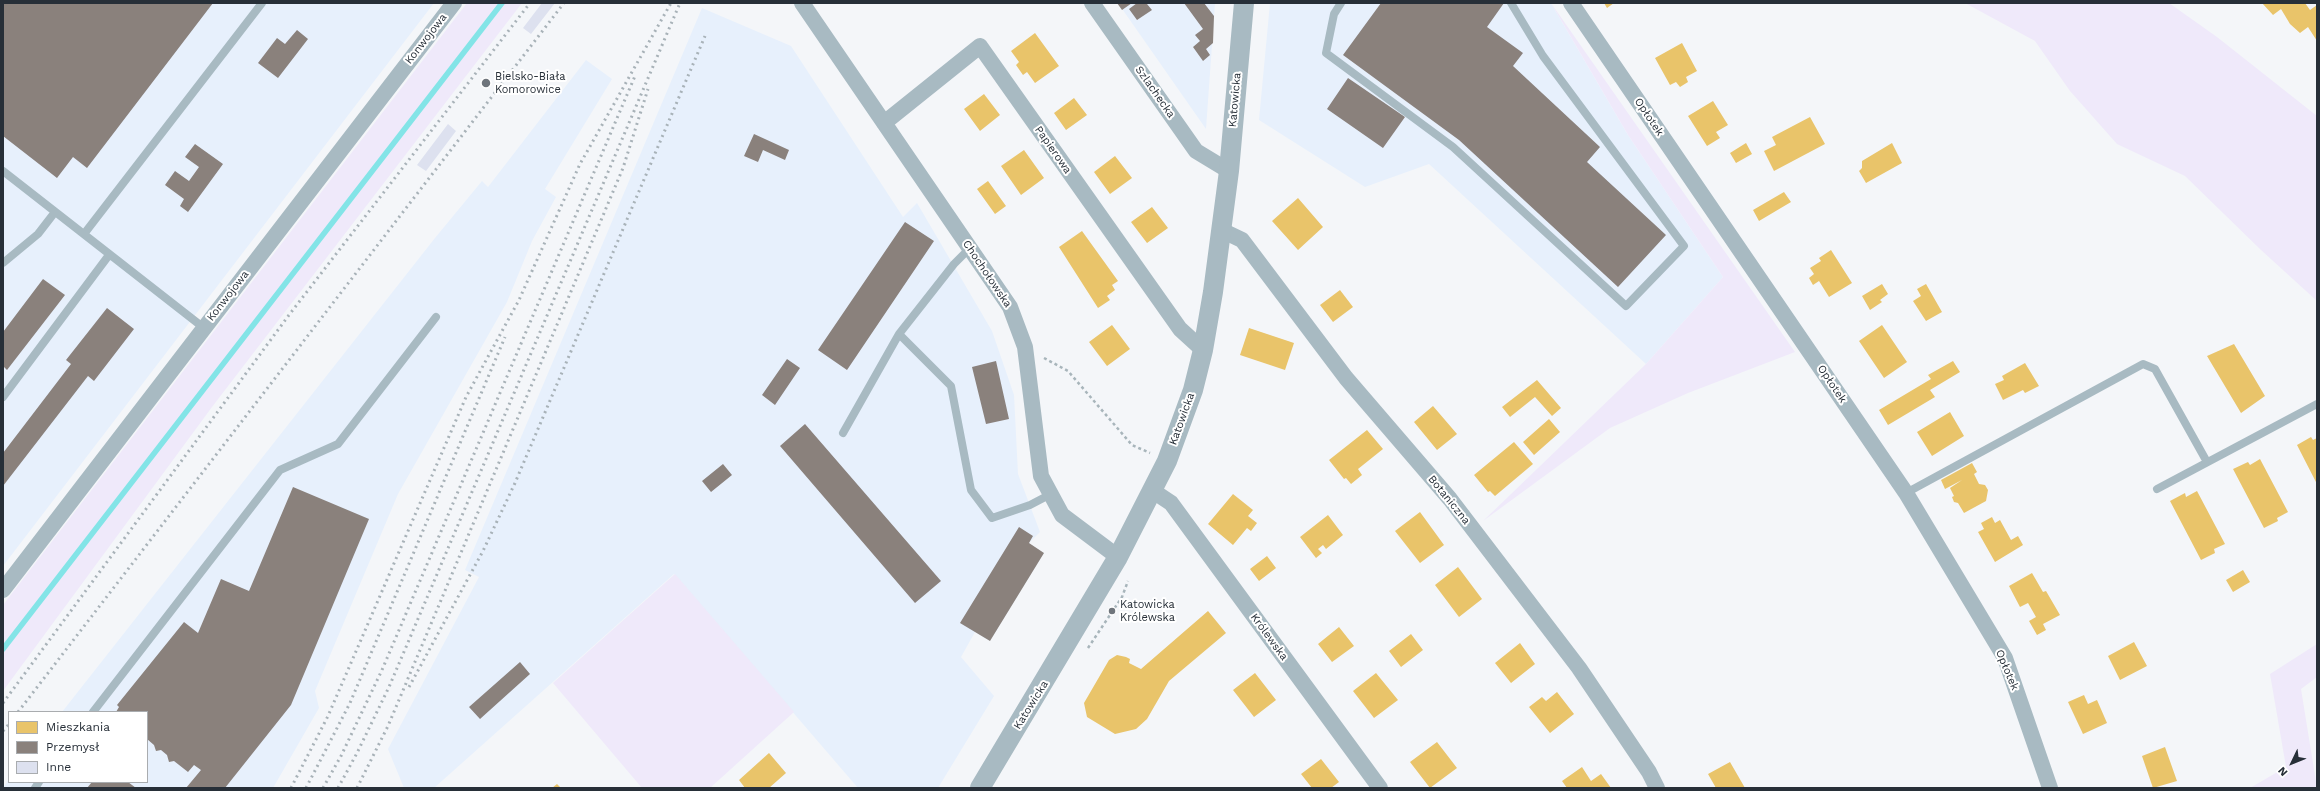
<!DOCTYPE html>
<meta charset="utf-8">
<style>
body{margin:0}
#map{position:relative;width:2320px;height:791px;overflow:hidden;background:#f4f6f9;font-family:"Work Sans",sans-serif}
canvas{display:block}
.frame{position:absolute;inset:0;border:4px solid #272f38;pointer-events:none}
.legend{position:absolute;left:8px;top:711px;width:140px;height:72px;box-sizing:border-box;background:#fff;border:1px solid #a9acaf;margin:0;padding:5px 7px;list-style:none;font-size:12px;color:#272f38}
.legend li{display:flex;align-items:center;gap:8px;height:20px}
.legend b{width:20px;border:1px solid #a9acaf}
.north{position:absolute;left:2272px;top:743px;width:40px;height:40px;-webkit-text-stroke:3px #fff;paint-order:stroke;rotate:227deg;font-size:11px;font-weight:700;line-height:16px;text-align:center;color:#272f38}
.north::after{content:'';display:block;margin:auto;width:14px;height:18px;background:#272f38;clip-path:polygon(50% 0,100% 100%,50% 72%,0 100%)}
</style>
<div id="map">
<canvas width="2320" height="791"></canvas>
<div class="frame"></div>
<ul class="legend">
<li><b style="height:11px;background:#e9c46a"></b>Mieszkania</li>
<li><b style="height:11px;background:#8a817c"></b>Przemysł</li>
<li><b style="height:11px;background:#dde1ef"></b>Inne</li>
</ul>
<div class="north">N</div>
</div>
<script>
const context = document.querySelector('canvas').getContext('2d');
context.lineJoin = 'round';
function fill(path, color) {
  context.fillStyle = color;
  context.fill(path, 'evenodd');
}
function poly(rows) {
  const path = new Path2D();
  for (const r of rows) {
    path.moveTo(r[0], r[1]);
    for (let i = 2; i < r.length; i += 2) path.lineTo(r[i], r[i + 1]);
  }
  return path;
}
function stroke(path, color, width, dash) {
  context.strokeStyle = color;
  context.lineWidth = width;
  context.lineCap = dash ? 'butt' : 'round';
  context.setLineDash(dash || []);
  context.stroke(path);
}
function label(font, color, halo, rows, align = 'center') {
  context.font = font + ' "Work Sans",sans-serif';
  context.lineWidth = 4;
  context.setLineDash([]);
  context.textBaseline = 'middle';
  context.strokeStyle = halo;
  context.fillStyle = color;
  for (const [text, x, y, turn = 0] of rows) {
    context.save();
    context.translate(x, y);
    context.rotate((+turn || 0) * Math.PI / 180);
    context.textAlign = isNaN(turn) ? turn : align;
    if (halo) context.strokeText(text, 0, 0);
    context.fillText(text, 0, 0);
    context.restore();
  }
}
fill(poly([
 [3,3,434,3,3,566],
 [1118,3,1215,3,1206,129],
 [1270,3,1551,3,1628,135,1723,277,1646,364,1429,164,1365,187,1259,120],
 [702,8,791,46,903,217,917,203,992,331,1014,395,1018,474,1040,532,1029,543,1044,553,990,641,975,632,961,657,994,696,938,788,858,788,674,574,434,788,404,788,388,749,479,577,465,570],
 [586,60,612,79,545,189,556,197,532,241,507,302,398,494,315,691,319,708,273,788,3,788,9,779,9,782,147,782,147,712,62,712,435,238,482,181,488,187]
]), '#e7f0fc');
fill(poly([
 [467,3,522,3,212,407,3,691,3,605],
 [1551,3,1795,352,1688,393,1610,428,1483,521,1646,364,1723,277,1628,135],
 [1965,3,2169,3,2217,37,2317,116,2317,301,2261,250,2185,176,2117,144,2070,91,2035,41],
 [675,574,794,712,710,788,642,788,553,683],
 [2317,644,2317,677,2301,689,2317,788,2250,788,2286,767,2270,674]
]), '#efe9fa');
fill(poly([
 [1604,3,1614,3,1607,8],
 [2262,3,2305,3,2310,10,2317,5,2317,41,2308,27,2300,33,2290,24,2281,9,2273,15],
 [1035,33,1059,66,1035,83,1027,72,1023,75,1016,65,1019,62,1011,51],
 [1682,43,1697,71,1686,77,1688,82,1680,87,1676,82,1670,85,1655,58],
 [984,94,1000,115,980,131,964,109],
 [1074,98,1087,115,1066,130,1054,113],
 [1713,101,1728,125,1716,132,1720,138,1707,146,1688,116],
 [1810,117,1825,144,1774,171,1764,151,1776,145,1772,137],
 [1746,143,1752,154,1736,163,1730,153],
 [1892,143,1902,163,1866,183,1859,171,1862,168,1862,161],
 [1024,150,1044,178,1021,195,1001,166],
 [1115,156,1132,178,1110,194,1094,172],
 [988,181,1006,206,995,214,977,189],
 [1784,192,1791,202,1759,221,1753,210],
 [1298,198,1323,227,1298,250,1272,221],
 [1152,207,1168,228,1147,243,1131,222],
 [1082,231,1118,281,1112,285,1115,290,1107,296,1110,300,1098,308,1059,247],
 [1831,250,1852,283,1829,297,1819,281,1813,285,1809,278,1814,274,1810,268,1821,261,1819,258],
 [1882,284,1888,294,1880,300,1882,302,1870,310,1862,296],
 [1926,284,1942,312,1926,321,1913,301,1921,296,1917,289],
 [1340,290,1353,307,1333,322,1320,305],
 [1112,325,1130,349,1107,366,1089,342],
 [1882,325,1907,362,1884,378,1859,341],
 [1249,328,1294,343,1285,370,1240,355],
 [2234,344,2265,396,2241,413,2207,356],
 [1953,361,1960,372,1930,390,1935,397,1888,425,1879,410,1931,379,1928,375],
 [2025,363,2039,386,2025,393,2023,390,2003,400,1995,384,2004,380,2002,376],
 [1537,380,1561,408,1552,416,1535,397,1510,417,1502,407],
 [1433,406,1457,434,1437,450,1414,422],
 [1950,412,1964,436,1932,456,1917,432],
 [1549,419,1560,432,1534,455,1523,442],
 [1367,430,1383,449,1358,469,1362,475,1351,484,1346,478,1344,479,1329,460],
 [2311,437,2313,440,2317,438,2317,484,2297,445],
 [1514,442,1533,464,1495,496,1490,491,1488,492,1474,475],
 [2260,459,2288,512,2277,518,2278,521,2264,528,2233,469,2248,462,2250,465],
 [1972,463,1977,472,1974,474,1979,484,1985,485,1988,490,1986,501,1964,513,1958,503,1954,502,1952,497,1954,496,1950,488,1962,480,1945,489,1941,480],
 [2197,491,2225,544,2214,549,2215,553,2201,560,2170,501,2185,493,2186,497],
 [1233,494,1253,510,1248,516,1257,523,1251,531,1247,528,1233,545,1208,524],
 [1420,512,1444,545,1420,563,1395,531],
 [1328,515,1343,535,1326,549,1323,545,1318,549,1322,553,1316,558,1300,537],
 [1992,517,1995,523,2000,520,2011,540,2018,536,2023,545,1995,562,1978,532,1984,529,1981,523],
 [1267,556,1276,568,1259,581,1250,569],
 [1458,567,1482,599,1459,617,1435,585],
 [2243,570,2250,582,2233,592,2226,580],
 [2032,573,2043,592,2046,591,2060,615,2043,624,2046,630,2037,635,2029,621,2036,617,2028,603,2020,607,2009,586],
 [1208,611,1226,633,1169,681,1147,719,1136,729,1115,734,1087,717,1084,703,1109,660,1117,655,1126,657,1130,659,1129,663,1141,669],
 [1339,627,1354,646,1332,662,1318,644],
 [1411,634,1423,650,1401,667,1389,651],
 [2134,642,2147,666,2120,680,2108,656],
 [1520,643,1535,664,1511,683,1495,663],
 [1255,673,1276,700,1254,717,1233,690],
 [1376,673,1398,700,1374,718,1353,691],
 [1557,692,1574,714,1550,733,1529,707,1542,697,1546,701],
 [2084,695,2088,704,2097,700,2107,723,2083,734,2068,702],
 [1437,742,1457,768,1430,788,1410,762],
 [2165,747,2177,781,2153,788,2142,756],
 [769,753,786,773,769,788,745,788,739,780],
 [1321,759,1339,782,1331,788,1312,788,1301,774],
 [1730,762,1745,788,1716,788,1708,774],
 [1582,767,1591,781,1601,774,1611,788,1567,788,1562,781],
 [557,784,561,788,552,788]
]), '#e9c46a');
fill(poly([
 [3,3,213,3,87,168,73,157,57,178,3,136],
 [1117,3,1132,3,1122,10],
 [1137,3,1149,3,1147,4,1152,10,1137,20,1129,9],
 [1184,3,1204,3,1214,16,1213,43,1206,49,1210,55,1203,61,1193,47,1200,41,1195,35,1203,29],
 [1381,3,1504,3,1487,27,1523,53,1513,66,1600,147,1587,162,1666,235,1618,287,1459,140,1343,55],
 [297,30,308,39,278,78,258,63,277,38,285,44],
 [1348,78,1405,117,1383,148,1327,109],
 [754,134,789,150,785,160,763,150,758,162,744,156],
 [195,144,223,164,188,212,180,206,184,199,165,185,175,171,189,181,199,167,185,157],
 [905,222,934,241,847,370,818,350],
 [43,279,65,295,7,370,3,366,3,332],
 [107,308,134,329,94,381,88,376,3,486,3,453,71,364,66,360],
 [787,359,800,368,775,405,762,395],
 [996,361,1009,419,986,424,972,367],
 [805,424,941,581,915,603,780,446],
 [723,464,732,475,711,492,702,481],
 [293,487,369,519,291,705,225,788,186,788,201,770,194,765,188,772,174,761,169,762,167,755,161,750,156,751,154,745,147,739,147,712,116,712,119,707,117,705,184,622,198,633,221,579,249,591],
 [1019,527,1033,536,1029,543,1044,553,990,641,960,623],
 [520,662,530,674,480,719,469,707],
 [92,782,128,782,136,788,87,788]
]), '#8a817c');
stroke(poly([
 [3,649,502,3]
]), '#83e4e7', 5.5);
fill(poly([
 [542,3,555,3,531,34,523,28],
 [448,124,456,131,426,171,417,165]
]), '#dde1ef');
stroke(poly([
 [1044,358,1068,371,1132,445,1150,453],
 [1088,648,1122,597,1128,581]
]), '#a8b5bb', 2.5, [3, 3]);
stroke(poly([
 [1341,3,1334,14,1326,53,1453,147,1626,306,1684,246,1543,56,1511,3],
 [3,171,204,328],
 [84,234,262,3],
 [970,248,954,264,899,334,951,386,971,490,992,518,1030,505,1051,494],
 [3,263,38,234,55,212],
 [3,397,109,255],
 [843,433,899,334],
 [2157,489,2317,404],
 [1906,493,2143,364,2155,369,2207,462],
 [93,712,280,470,338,444,436,317],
 [35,788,39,782]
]), '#a8bac2', 8);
stroke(poly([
 [802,3,1010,307,1025,347,1041,476,1062,515,1118,557],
 [1092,3,1196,151,1229,171],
 [1571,3,1906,493,2005,658,2050,788],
 [884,123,980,46,1180,329,1203,350],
 [1221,230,1242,240,1346,378,1450,499,1579,668,1649,772,1657,788],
 [1153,491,1171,503,1380,788],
 [3,590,454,3]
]), '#a8bac2', 16);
stroke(poly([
 [980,788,1118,557,1167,461,1193,390,1203,350,1213,292,1229,171,1244,3]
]), '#a8bac2', 20);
stroke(poly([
 [409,687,483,551,515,483,705,36],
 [3,703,289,315,530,3],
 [18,712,564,3],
 [3,731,9,724],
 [291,788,328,716,466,397,519,300,580,164,671,3],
 [306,788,350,703,505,337],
 [323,788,341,756,382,670,635,76],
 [338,788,357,753,389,687,680,3],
 [357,788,388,726,623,168,648,89]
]), '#a8b2b8', 3, [2, 4]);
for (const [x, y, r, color] of [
 [486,83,5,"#6f757c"],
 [1112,611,4,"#6f757c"]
]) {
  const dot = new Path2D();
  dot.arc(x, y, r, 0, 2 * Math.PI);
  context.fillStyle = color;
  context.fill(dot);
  stroke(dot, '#fff', 1.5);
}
label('11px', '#272f38', '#fff', [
 ["Konwojowa",426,39,-52],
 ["Szlachecka",1155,92,55],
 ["Katowicka",1235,100,-85],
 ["Opłotek",1649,117,56],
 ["Papierowa",1053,150,55],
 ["Chochołowska",987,274,56],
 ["Konwojowa",228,296,-52],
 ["Opłotek",1832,384,56],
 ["Katowicka",1182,419,-70],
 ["Botaniczna",1449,500,51],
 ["Królewska",1269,637,54],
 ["Opłotek",2007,670,67],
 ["Katowicka",1031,705,-58]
]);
label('11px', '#272f38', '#fff', [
 ["Bielsko-Biała",495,77],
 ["Komorowice",495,90],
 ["Katowicka",1120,605],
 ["Królewska",1120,618]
], 'left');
</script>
